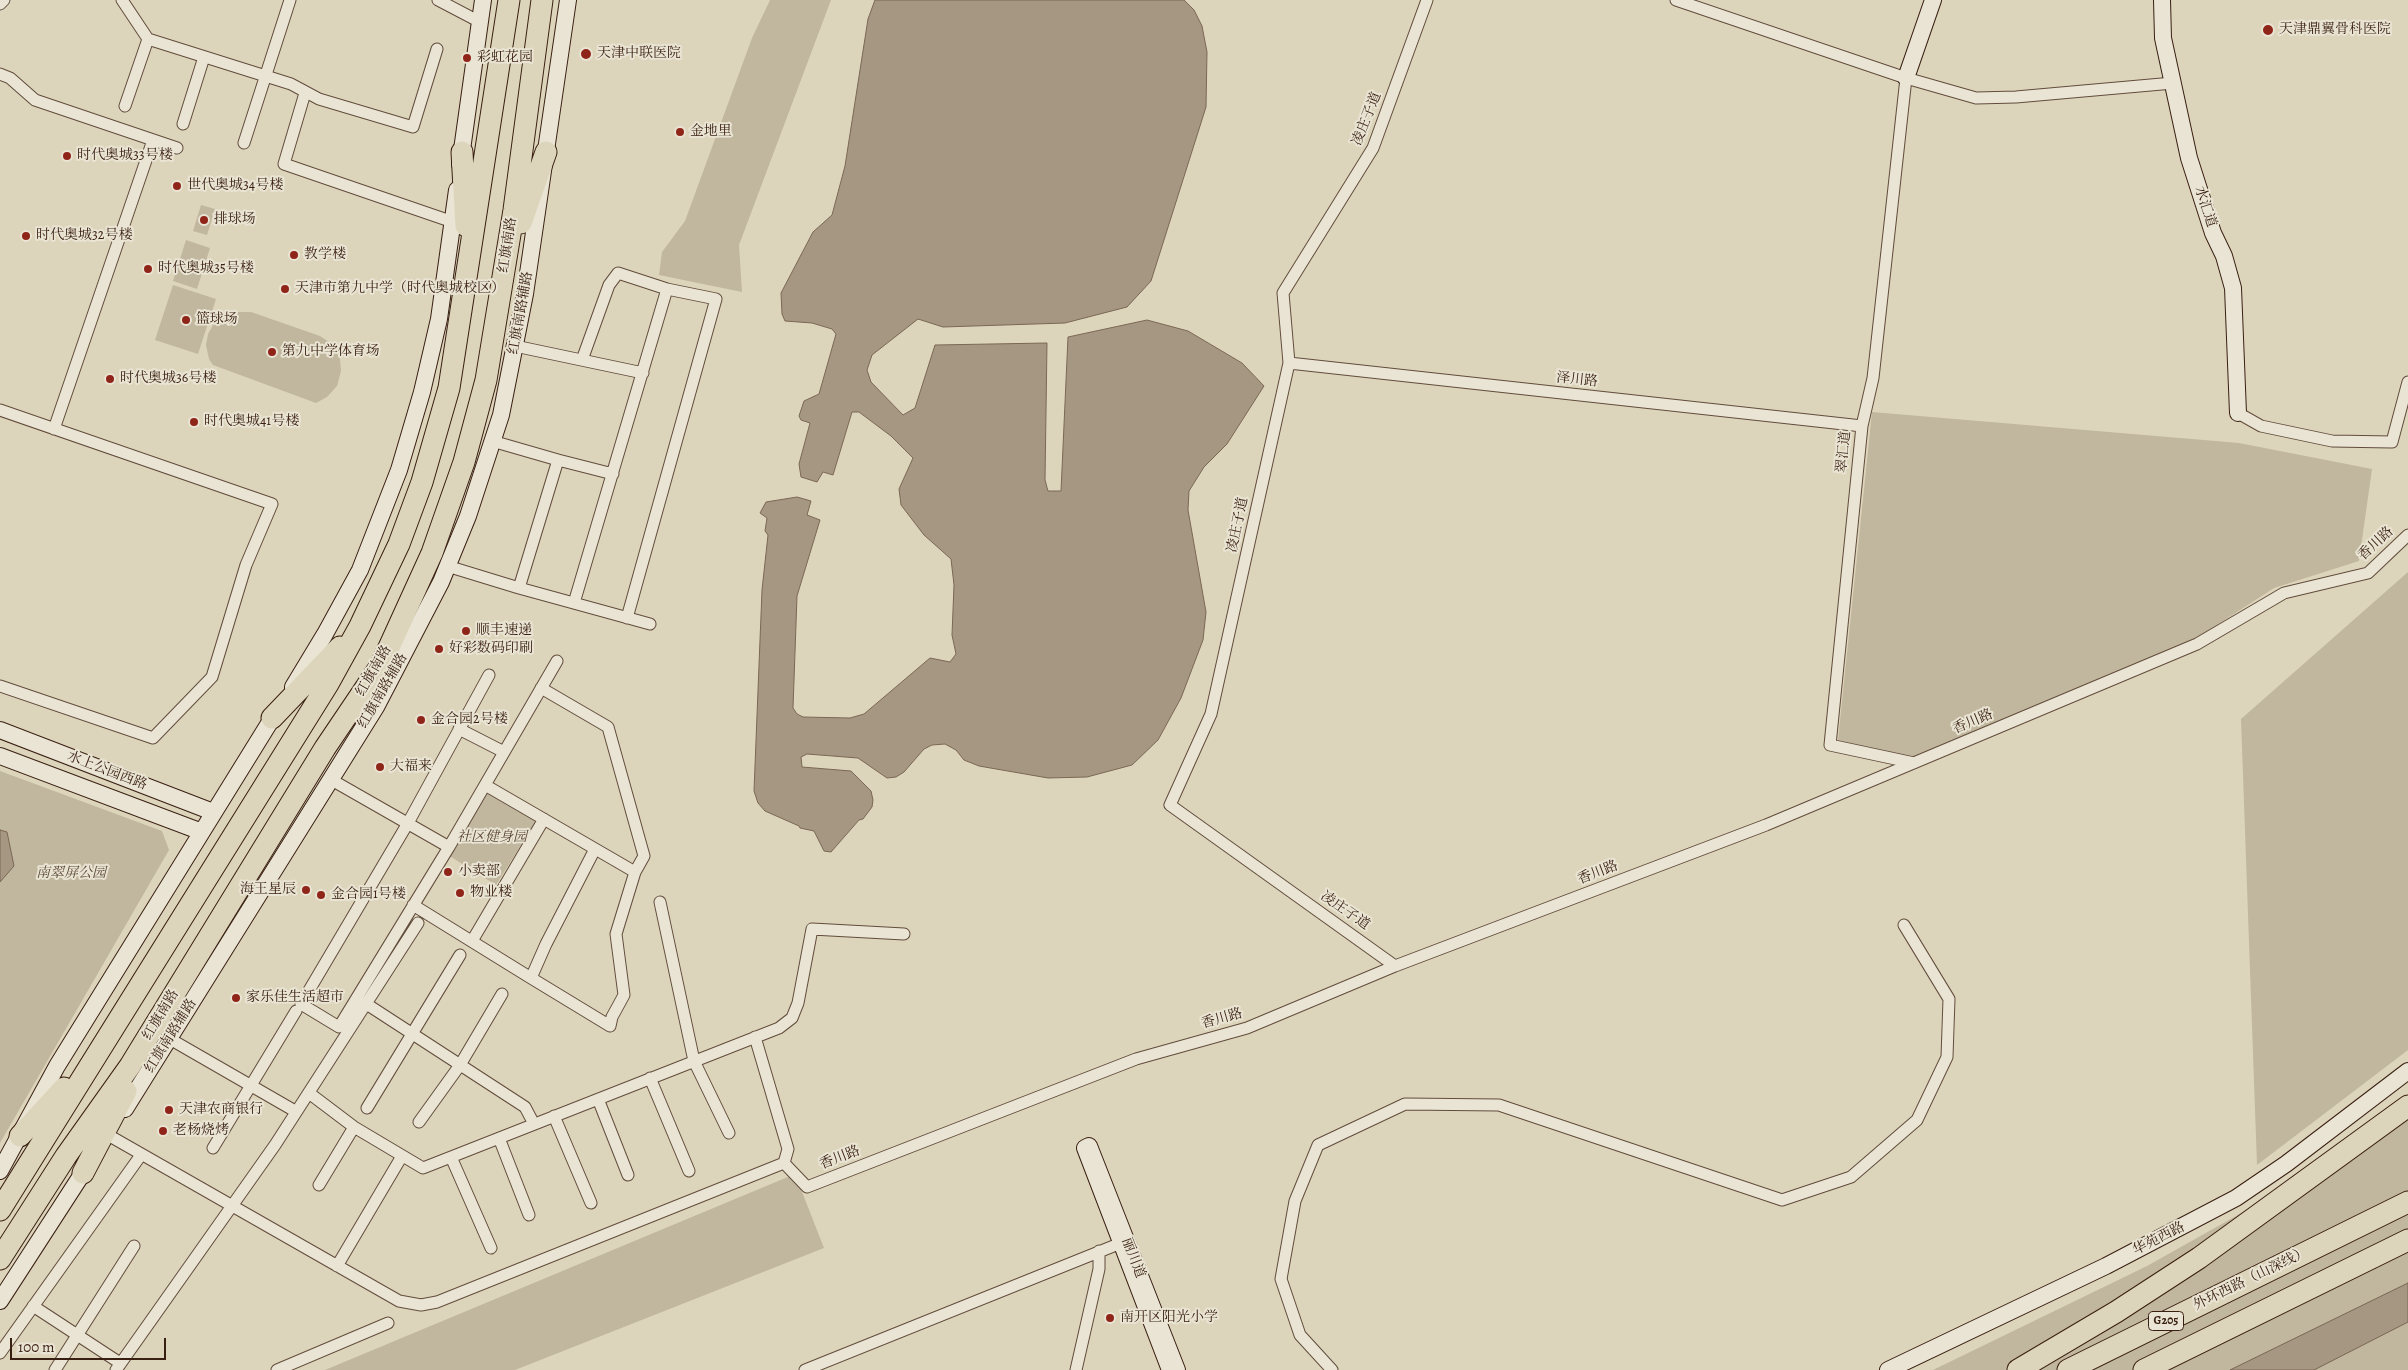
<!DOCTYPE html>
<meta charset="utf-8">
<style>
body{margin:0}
#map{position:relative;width:2408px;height:1370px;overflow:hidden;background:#ddd5bb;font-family:Alegreya,serif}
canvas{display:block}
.scale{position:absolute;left:10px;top:1338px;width:156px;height:22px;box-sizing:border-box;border:2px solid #391f12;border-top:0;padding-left:6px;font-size:15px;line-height:18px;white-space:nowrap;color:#391f12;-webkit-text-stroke:4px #e9e4d3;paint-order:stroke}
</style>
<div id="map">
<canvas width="2408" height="1370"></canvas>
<div class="scale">100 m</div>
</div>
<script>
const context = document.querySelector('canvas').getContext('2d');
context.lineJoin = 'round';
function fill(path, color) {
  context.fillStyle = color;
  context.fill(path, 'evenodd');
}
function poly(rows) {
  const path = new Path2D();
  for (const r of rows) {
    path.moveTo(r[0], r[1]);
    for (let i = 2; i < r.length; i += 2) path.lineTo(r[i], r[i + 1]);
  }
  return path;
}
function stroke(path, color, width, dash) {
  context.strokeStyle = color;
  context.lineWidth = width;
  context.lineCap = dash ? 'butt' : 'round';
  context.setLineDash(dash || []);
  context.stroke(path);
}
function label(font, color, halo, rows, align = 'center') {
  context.font = font + ' Alegreya,"Noto Serif SC",serif';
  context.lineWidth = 4;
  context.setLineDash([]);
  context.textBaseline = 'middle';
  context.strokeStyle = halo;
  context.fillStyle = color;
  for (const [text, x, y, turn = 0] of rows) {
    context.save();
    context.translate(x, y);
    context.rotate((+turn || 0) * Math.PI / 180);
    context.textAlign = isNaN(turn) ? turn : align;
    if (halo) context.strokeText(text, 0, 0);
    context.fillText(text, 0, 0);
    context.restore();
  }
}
fill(poly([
 [770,0,831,0,739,245,742,292,659,275,662,252,685,221,752,38],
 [201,205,215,209,207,235,193,231],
 [186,240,210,248,197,289,173,281],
 [173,285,216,299,198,354,155,340],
 [238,312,251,312,320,336,332,344,340,359,341,371,337,386,327,397,316,403,213,365,209,359,206,345,208,334,213,325,223,315],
 [1872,412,2239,443,2372,469,2359,561,2274,588,2186,645,1911,758,1838,740],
 [2408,572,2408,1050,2257,1165,2241,719],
 [0,771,162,831,169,850,0,1143],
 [488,791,536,821,496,885,448,855],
 [2408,1105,2408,1370,1933,1370,2147,1266,2277,1193],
 [795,1174,824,1248,515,1370,325,1370]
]), '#c1b69e');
const water = poly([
 [875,0,1184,0,1194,10,1202,26,1207,52,1206,107,1151,281,1127,307,1065,323,943,327,918,319,872,355,867,370,871,382,903,415,915,408,935,345,1047,343,1045,480,1048,491,1061,491,1068,337,1147,320,1188,331,1242,363,1264,386,1227,444,1204,467,1189,491,1188,510,1206,612,1203,640,1181,698,1158,740,1132,765,1087,777,1048,778,979,766,964,760,956,750,945,744,932,745,924,749,904,772,896,777,887,778,858,758,807,754,801,757,802,767,851,771,871,791,873,800,872,807,863,819,859,820,831,852,824,851,814,831,800,828,799,826,765,811,758,803,754,791,762,590,768,535,765,531,767,518,760,513,766,502,797,497,811,501,807,515,820,520,797,596,793,708,797,714,803,717,850,718,864,714,930,658,950,662,956,654,952,635,954,585,951,559,924,535,901,505,899,489,913,458,891,436,859,412,852,412,833,475,823,472,817,482,801,477,799,464,810,423,801,420,799,416,804,401,819,394,836,334,832,329,812,323,785,321,782,314,781,293,813,232,832,215,845,166,868,19,875,0],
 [0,830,7,832,14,866,0,882,0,830],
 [2408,1283,2408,1322,2314,1370,2230,1370,2408,1283]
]);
fill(water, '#a59782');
stroke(water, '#7a6755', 1);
const street = poly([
 [122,0,148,39,291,84,319,99,413,127,437,49],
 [438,0,480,22],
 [1676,0,1906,78,1976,98,2016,97,2173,83],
 [0,4,4,0],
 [0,74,10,78,35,100,177,148],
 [1906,78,1873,378,1862,426,1830,745,1914,763],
 [305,93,284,164,453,222],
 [125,106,148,39],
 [183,124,204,57],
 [244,143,290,0],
 [515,346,643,373],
 [1289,363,1862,426],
 [0,410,272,504,246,565,212,677,153,738,0,686],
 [2238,413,2261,426,2332,441,2392,442,2408,382],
 [54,429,153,140],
 [558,460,613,474],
 [447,566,519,588,558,460,492,441],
 [519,588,650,624],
 [574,603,667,289,618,273,609,285,582,360],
 [627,618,716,299,667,289],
 [489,675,408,823,301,1004,339,1027,449,847,557,661],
 [541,688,608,727,644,856,635,872],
 [459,729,504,752],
 [330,779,449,847],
 [485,785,635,872,616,934,624,995,612,1017,610,1026,531,978],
 [660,902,694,1061,729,1133],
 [413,905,531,978,546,944,595,849],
 [472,941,544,819],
 [1395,966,1170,805,1211,714,1289,363,1283,293,1373,148,1427,0],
 [368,1005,525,1107,534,1124],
 [170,1039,295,1111],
 [650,1078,689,1171],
 [309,1093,354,1127,423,1168,779,1028,792,1018,798,1003,812,929,904,934],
 [598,1099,628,1175],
 [367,1108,460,955],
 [554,1116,591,1203],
 [419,1122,460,1065,502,994],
 [108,1135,399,1301,421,1305,437,1302,784,1163,788,1149,755,1037],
 [499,1138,529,1215],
 [213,1148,296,1011],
 [451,1157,491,1248],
 [784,1163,807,1187,1136,1059,1247,1028,1395,966,1766,825,2197,644,2284,593,2368,573,2408,535],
 [319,1185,354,1127],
 [337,1266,402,1156],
 [33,1306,120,1363],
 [0,1353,141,1155],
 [55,1370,134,1246],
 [116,1370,275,1145,418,923],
 [277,1370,388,1323],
 [805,1370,1126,1241],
 [1076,1370,1099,1269,1099,1251],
 [1332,1370,1300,1335,1281,1279,1295,1201,1318,1145,1405,1104,1499,1105,1782,1200,1851,1177,1917,1120,1947,1057,1949,999,1904,925]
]);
const secondary = poly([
 [2162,0,2163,38,2189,158,2213,233,2224,256,2233,288,2238,413],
 [1906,78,1933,0],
 [460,164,483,0],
 [293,687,325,634,360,570,399,470,422,392,439,319,457,190],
 [0,730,213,812],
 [0,756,202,832],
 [125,1109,376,707,441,582,468,516,501,415,525,294,568,0],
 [0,1171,57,1066,278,709],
 [0,1301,88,1165],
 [1170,1370,1085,1148,1089,1146,1177,1370],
 [1888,1370,2106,1266,2236,1198,2286,1164,2408,1071]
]);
const highway = poly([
 [462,152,466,226],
 [521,223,546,152],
 [272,718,340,647],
 [20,1136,64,1088],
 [83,1173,126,1091],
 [0,1210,328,684,360,626,399,544,422,482,449,388,509,0],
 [0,1259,66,1156,130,1066,325,748,381,665,432,553,464,462,486,380,514,210,542,0],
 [2018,1370,2116,1312,2199,1258,2408,1106],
 [2068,1370,2408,1202],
 [2144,1370,2408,1240]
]);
stroke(street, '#624c3c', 13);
stroke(secondary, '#391f12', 18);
stroke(highway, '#391f12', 23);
stroke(street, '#e9e4d3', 11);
stroke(secondary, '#e9e4d3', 16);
stroke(highway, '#ddd5bb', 21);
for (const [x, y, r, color] of [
 [2268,30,6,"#8f2418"],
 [586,54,6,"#8f2418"],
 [467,58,5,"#8f2418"],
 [680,132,5,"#8f2418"],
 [67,156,5,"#8f2418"],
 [177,186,5,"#8f2418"],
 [204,220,5,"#8f2418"],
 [26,236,5,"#8f2418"],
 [294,255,5,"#8f2418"],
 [148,269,5,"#8f2418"],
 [285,289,5,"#8f2418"],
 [186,320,5,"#8f2418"],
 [272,352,5,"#8f2418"],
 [110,379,5,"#8f2418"],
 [194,422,5,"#8f2418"],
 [466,631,5,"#8f2418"],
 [439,649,5,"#8f2418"],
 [421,720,5,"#8f2418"],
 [380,767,5,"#8f2418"],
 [448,872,5,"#8f2418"],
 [306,890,5,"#8f2418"],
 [460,893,5,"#8f2418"],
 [321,895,5,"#8f2418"],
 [236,998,5,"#8f2418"],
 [169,1110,5,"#8f2418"],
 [163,1131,5,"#8f2418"],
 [1110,1318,5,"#8f2418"]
]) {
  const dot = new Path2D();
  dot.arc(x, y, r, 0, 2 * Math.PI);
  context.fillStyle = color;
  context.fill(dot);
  stroke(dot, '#e9e4d3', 2);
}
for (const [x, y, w] of [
 [2166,1321,35]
]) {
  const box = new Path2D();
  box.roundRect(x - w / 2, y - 9.5, w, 19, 4);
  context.fillStyle = '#e9e4d3';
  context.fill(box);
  stroke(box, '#391f12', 1);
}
label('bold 12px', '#391f12', null, [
 ["G205",2166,1321]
]);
label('14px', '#391f12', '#e9e4d3', [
 ["天津鼎翼骨科医院",2279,30],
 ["天津中联医院",597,54],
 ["彩虹花园",477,58],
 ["金地里",690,132],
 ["时代奥城33号楼",77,156],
 ["世代奥城34号楼",187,186],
 ["排球场",214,220],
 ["时代奥城32号楼",36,236],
 ["教学楼",304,255],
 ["时代奥城35号楼",158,269],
 ["天津市第九中学（时代奥城校区）",295,289],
 ["篮球场",196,320],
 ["第九中学体育场",282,352],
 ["时代奥城36号楼",120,379],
 ["时代奥城41号楼",204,422],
 ["顺丰速递",476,631],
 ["好彩数码印刷",449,649],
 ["金合园2号楼",431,720],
 ["大福来",390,767],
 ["小卖部",458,872],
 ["海王星辰",296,890,"right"],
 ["物业楼",470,893],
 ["金合园1号楼",331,895],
 ["家乐佳生活超市",246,998],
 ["天津农商银行",179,1110],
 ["老杨烧烤",173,1131],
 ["南开区阳光小学",1120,1318]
], 'left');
label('14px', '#391f12', '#e9e4d3', [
 ["凌庄子道",1367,119,-68],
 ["水汇道",2205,207,72],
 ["红旗南路",508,245,-81],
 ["红旗南路辅路",521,313,-80],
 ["泽川路",1577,380,6],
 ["翠汇道",1844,452,-84],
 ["凌庄子道",1238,525,-78],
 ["香川路",2376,544,-43],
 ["红旗南路",374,671,-60],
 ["红旗南路辅路",383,691,-60],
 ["香川路",1973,722,-23],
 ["水上公园西路",107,771,21],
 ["香川路",1598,873,-21],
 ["凌庄子道",1345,911,35],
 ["红旗南路",161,1015,-59],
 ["香川路",1222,1019,-16],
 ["红旗南路辅路",171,1036,-58],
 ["香川路",840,1158,-21],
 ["华苑西路",2159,1239,-27],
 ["丽川道",1133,1258,69],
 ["外环西路（山深线）",2251,1279,-26]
]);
label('italic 14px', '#5b4535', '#e9e4d3', [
 ["社区健身园",492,838],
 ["南翠屏公园",71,874]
]);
</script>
